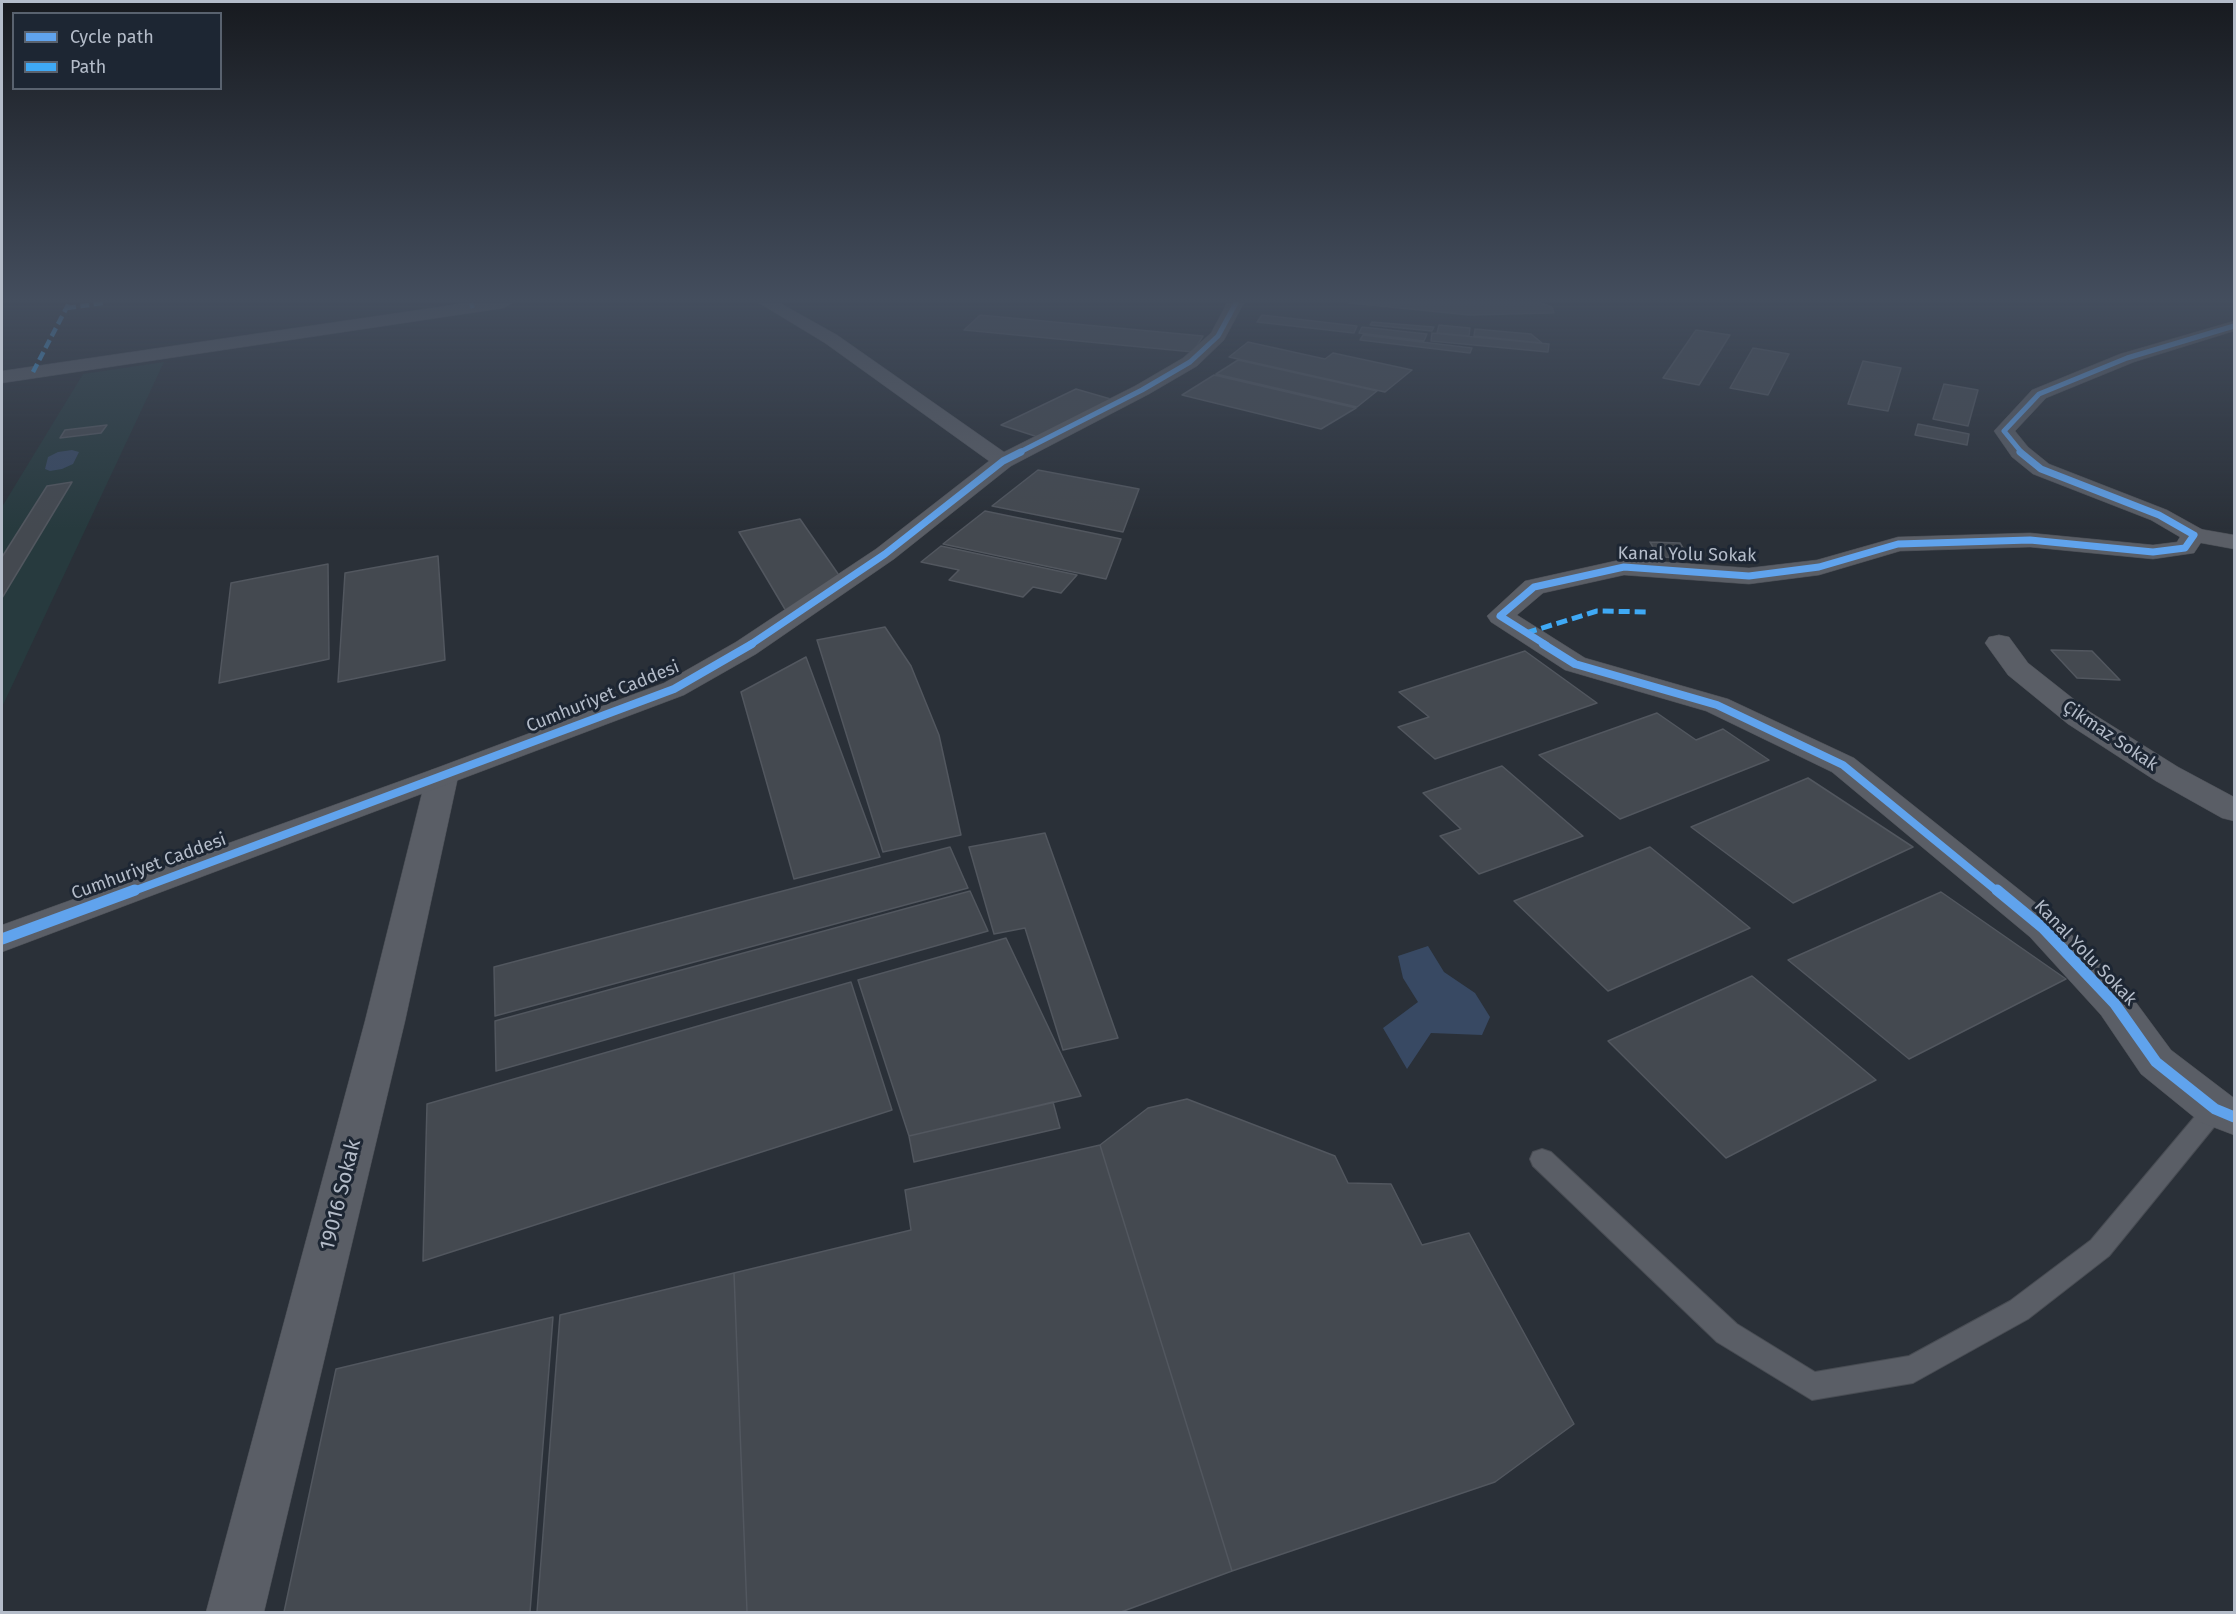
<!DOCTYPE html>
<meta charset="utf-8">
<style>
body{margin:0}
#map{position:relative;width:2236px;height:1614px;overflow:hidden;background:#2a3038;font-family:"Fira Sans",sans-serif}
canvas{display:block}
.frame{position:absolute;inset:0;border:3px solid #b4bcc9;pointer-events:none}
.legend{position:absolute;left:12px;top:12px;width:210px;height:78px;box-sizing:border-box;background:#1d2633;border:2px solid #59626f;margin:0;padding:8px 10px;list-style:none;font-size:18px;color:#b4bcc9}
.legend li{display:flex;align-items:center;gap:12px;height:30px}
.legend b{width:30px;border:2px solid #59626f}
</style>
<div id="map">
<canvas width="2236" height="1614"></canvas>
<div class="frame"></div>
<ul class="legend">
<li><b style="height:8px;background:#60a3ed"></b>Cycle path</li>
<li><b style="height:8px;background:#3fa9f5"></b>Path</li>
</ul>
</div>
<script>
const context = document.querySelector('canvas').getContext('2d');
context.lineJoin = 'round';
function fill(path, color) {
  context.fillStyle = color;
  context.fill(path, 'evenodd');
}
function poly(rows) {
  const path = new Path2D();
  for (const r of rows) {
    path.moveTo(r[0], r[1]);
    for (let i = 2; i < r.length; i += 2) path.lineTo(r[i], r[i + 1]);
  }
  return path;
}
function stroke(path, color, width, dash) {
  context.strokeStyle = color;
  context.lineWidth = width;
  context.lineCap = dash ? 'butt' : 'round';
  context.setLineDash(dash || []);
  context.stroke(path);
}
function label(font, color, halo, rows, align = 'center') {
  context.font = font + ' "Fira Sans",sans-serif';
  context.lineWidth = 6;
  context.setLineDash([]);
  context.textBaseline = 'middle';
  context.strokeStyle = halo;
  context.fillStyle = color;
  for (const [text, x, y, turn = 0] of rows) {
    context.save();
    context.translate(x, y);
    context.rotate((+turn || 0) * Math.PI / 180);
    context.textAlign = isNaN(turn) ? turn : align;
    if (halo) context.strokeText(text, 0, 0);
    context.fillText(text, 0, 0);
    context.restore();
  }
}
fill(poly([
 [164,362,2,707,2,507,83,374]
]), '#273a3e');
fill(poly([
 [72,450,79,452,73,464,62,469,50,471,45,469,48,457,58,452],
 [1428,946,1444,972,1475,993,1490,1017,1482,1035,1431,1033,1407,1069,1383,1028,1418,1002,1403,978,1398,956]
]), '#384963');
const building = poly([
 [1349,303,1541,303,1552,307,1554,313,1469,315,1349,303],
 [980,315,1203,336,1193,352,964,330,980,315],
 [1262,315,1357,326,1354,333,1257,322,1262,315],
 [1372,322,1434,327,1432,331,1370,325,1372,322],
 [1439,325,1470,328,1469,336,1437,333,1439,325],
 [1362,327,1427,334,1424,341,1359,333,1362,327],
 [1475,329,1531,334,1542,343,1474,336,1475,329],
 [1696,330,1730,335,1699,385,1663,378,1696,330],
 [1432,333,1549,344,1548,352,1431,341,1432,333],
 [1363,335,1472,348,1470,353,1360,340,1363,335],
 [1248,342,1325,359,1333,353,1412,370,1385,392,1229,357,1248,342],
 [1753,348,1789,354,1768,395,1730,388,1753,348],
 [1238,360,1377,391,1357,407,1216,374,1238,360],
 [1863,361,1901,368,1888,411,1848,404,1863,361],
 [1214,375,1356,408,1321,429,1182,395,1214,375],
 [1944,384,1978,390,1968,426,1933,419,1944,384],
 [1076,389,1114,400,1041,438,1001,425,1076,389],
 [1918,424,1969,434,1967,445,1915,435,1918,424],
 [107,425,101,433,60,438,65,430,107,425],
 [1038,470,1139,489,1123,532,992,506,1038,470],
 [72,482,2,598,2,557,47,486,72,482],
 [985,511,1121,539,1106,579,943,544,985,511],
 [800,519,843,581,789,616,739,532,800,519],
 [1650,542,1680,543,1689,558,1659,557,1650,542],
 [941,546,1077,575,1061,593,1033,587,1023,597,949,580,959,570,921,562,941,546],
 [438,556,445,660,338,682,345,573,438,556],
 [328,564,329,659,219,683,231,583,328,564],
 [885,627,911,666,939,735,961,835,883,852,817,640,885,627],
 [2051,650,2092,651,2120,680,2077,678,2051,650],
 [1525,651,1597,703,1435,759,1398,727,1429,717,1399,692,1525,651],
 [806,657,880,857,794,879,741,692,806,657],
 [1657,713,1696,740,1723,729,1769,760,1620,819,1539,755,1657,713],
 [1502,766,1583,836,1479,874,1440,836,1461,829,1423,793,1502,766],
 [1808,778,1913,847,1793,903,1691,827,1808,778],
 [1045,833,1118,1038,1063,1050,1025,928,994,934,969,847,1045,833],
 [950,847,968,888,495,1016,494,967,950,847],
 [1650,847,1750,928,1608,991,1514,901,1650,847],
 [970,891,988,931,496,1071,495,1021,970,891],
 [1941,892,2066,979,1909,1059,1788,960,1941,892],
 [1006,938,1081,1096,909,1136,858,980,1006,938],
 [1752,976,1876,1080,1726,1158,1608,1041,1752,976],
 [851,982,892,1110,423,1261,427,1104,851,982],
 [1187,1099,1335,1156,1348,1183,1391,1184,1422,1245,1469,1233,1574,1424,1495,1482,1232,1571,1100,1145,1148,1108,1187,1099],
 [1053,1102,1060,1128,914,1162,909,1136,1053,1102],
 [1100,1145,1232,1571,1121,1612,747,1612,734,1273,911,1230,905,1190,1100,1145],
 [734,1273,747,1612,537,1612,560,1315,734,1273],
 [553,1317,530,1612,284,1612,336,1369,553,1317]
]);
fill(building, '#444950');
stroke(building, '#52575f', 1.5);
const service = poly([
 [2215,1099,2223,1102,2227,1109,2223,1116,2109,1256,2028,1319,1913,1383,1812,1400,1717,1342,1533,1166,1530,1159,1533,1152,1542,1149,1551,1152,1737,1324,1815,1372,1909,1356,2010,1301,2091,1240,2207,1102,2215,1099]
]);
const minor = poly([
 [466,303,512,303,504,308,2,383,2,371,466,303],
 [2194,528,2234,535,2234,549,2185,540,2182,535,2185,530,2194,528],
 [1999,635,2009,637,2028,663,2090,712,2178,767,2234,797,2234,821,2222,818,2156,781,2068,724,2008,675,1985,643,1989,637,1999,635],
 [442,767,453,770,458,777,405,1021,264,1612,206,1612,365,1021,426,777,431,770,442,767]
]);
const tertiary = poly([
 [759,303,780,303,837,335,1004,452,1135,386,1183,358,1211,333,1227,303,1244,303,1224,340,1197,366,1149,394,1011,466,894,559,756,654,684,695,2,952,2,925,431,770,664,683,736,642,876,549,989,461,825,343,759,303],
 [2234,321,2234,331,2134,362,2046,398,2015,431,2028,447,2049,464,2167,510,2203,530,2206,535,2194,553,2153,559,2030,547,1900,551,1819,575,1749,584,1624,575,1543,593,1517,615,1585,658,1728,699,1854,758,2056,919,2129,993,2171,1050,2234,1098,2234,1135,2200,1122,2141,1074,2101,1015,2030,937,1832,772,1706,711,1565,670,1491,622,1487,616,1525,581,1624,559,1749,568,1817,560,1898,537,2030,533,2153,545,2177,542,2180,537,2151,520,2033,474,2012,457,1994,431,2032,390,2120,354,2234,321]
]);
stroke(service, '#484c53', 2);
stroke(minor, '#484c53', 1);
stroke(tertiary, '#484c53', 1);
fill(service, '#5a5e66');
fill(minor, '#5a5e66');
fill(tertiary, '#5a5e66');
stroke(poly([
 [471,303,473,308],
 [67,308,103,303],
 [33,372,69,303]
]), '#3fa9f5', 4.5, [9, 4.5]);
stroke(poly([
 [1526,633,1597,611,1650,612]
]), '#3fa9f5', 5, [11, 5]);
stroke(poly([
 [1018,453,1142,390,1190,362,1218,336,1236,303],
 [2022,453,2004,431,2039,394,2127,358,2234,326]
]), '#60a3ed', 5);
stroke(poly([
 [750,645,885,554,1003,461,1021,452],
 [1546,645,1500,616,1534,587,1624,567,1749,576,1819,567,1898,544,2030,540,2153,552,2185,548,2194,535,2159,515,2041,469,2020,452]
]), '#60a3ed', 7);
stroke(poly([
 [1543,644,1575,664,1717,705,1843,765,1998,892],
 [131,892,674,689,752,644]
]), '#60a3ed', 8);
stroke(poly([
 [1997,890,2043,928,2115,1004,2156,1062,2215,1109,2234,1117],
 [2,939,135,890]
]), '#60a3ed', 11);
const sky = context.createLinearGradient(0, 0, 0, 529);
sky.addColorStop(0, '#171a1f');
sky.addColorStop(0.57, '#444e5e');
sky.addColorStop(1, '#444e5e00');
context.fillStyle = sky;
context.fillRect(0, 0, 2236, 529);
label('18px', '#b4bcc9', '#1d2633', [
 ["Kanal Yolu Sokak",1687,555,1],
 ["Cumhuriyet Caddesi",603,697,-22],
 ["Çikmaz Sokak",2110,736,34],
 ["Cumhuriyet Caddesi",149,867,-20],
 ["Kanal Yolu Sokak",2085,953,46]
]);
label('21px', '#b4bcc9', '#1d2633', [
 ["19016 Sokak",341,1195,-76]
]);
</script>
